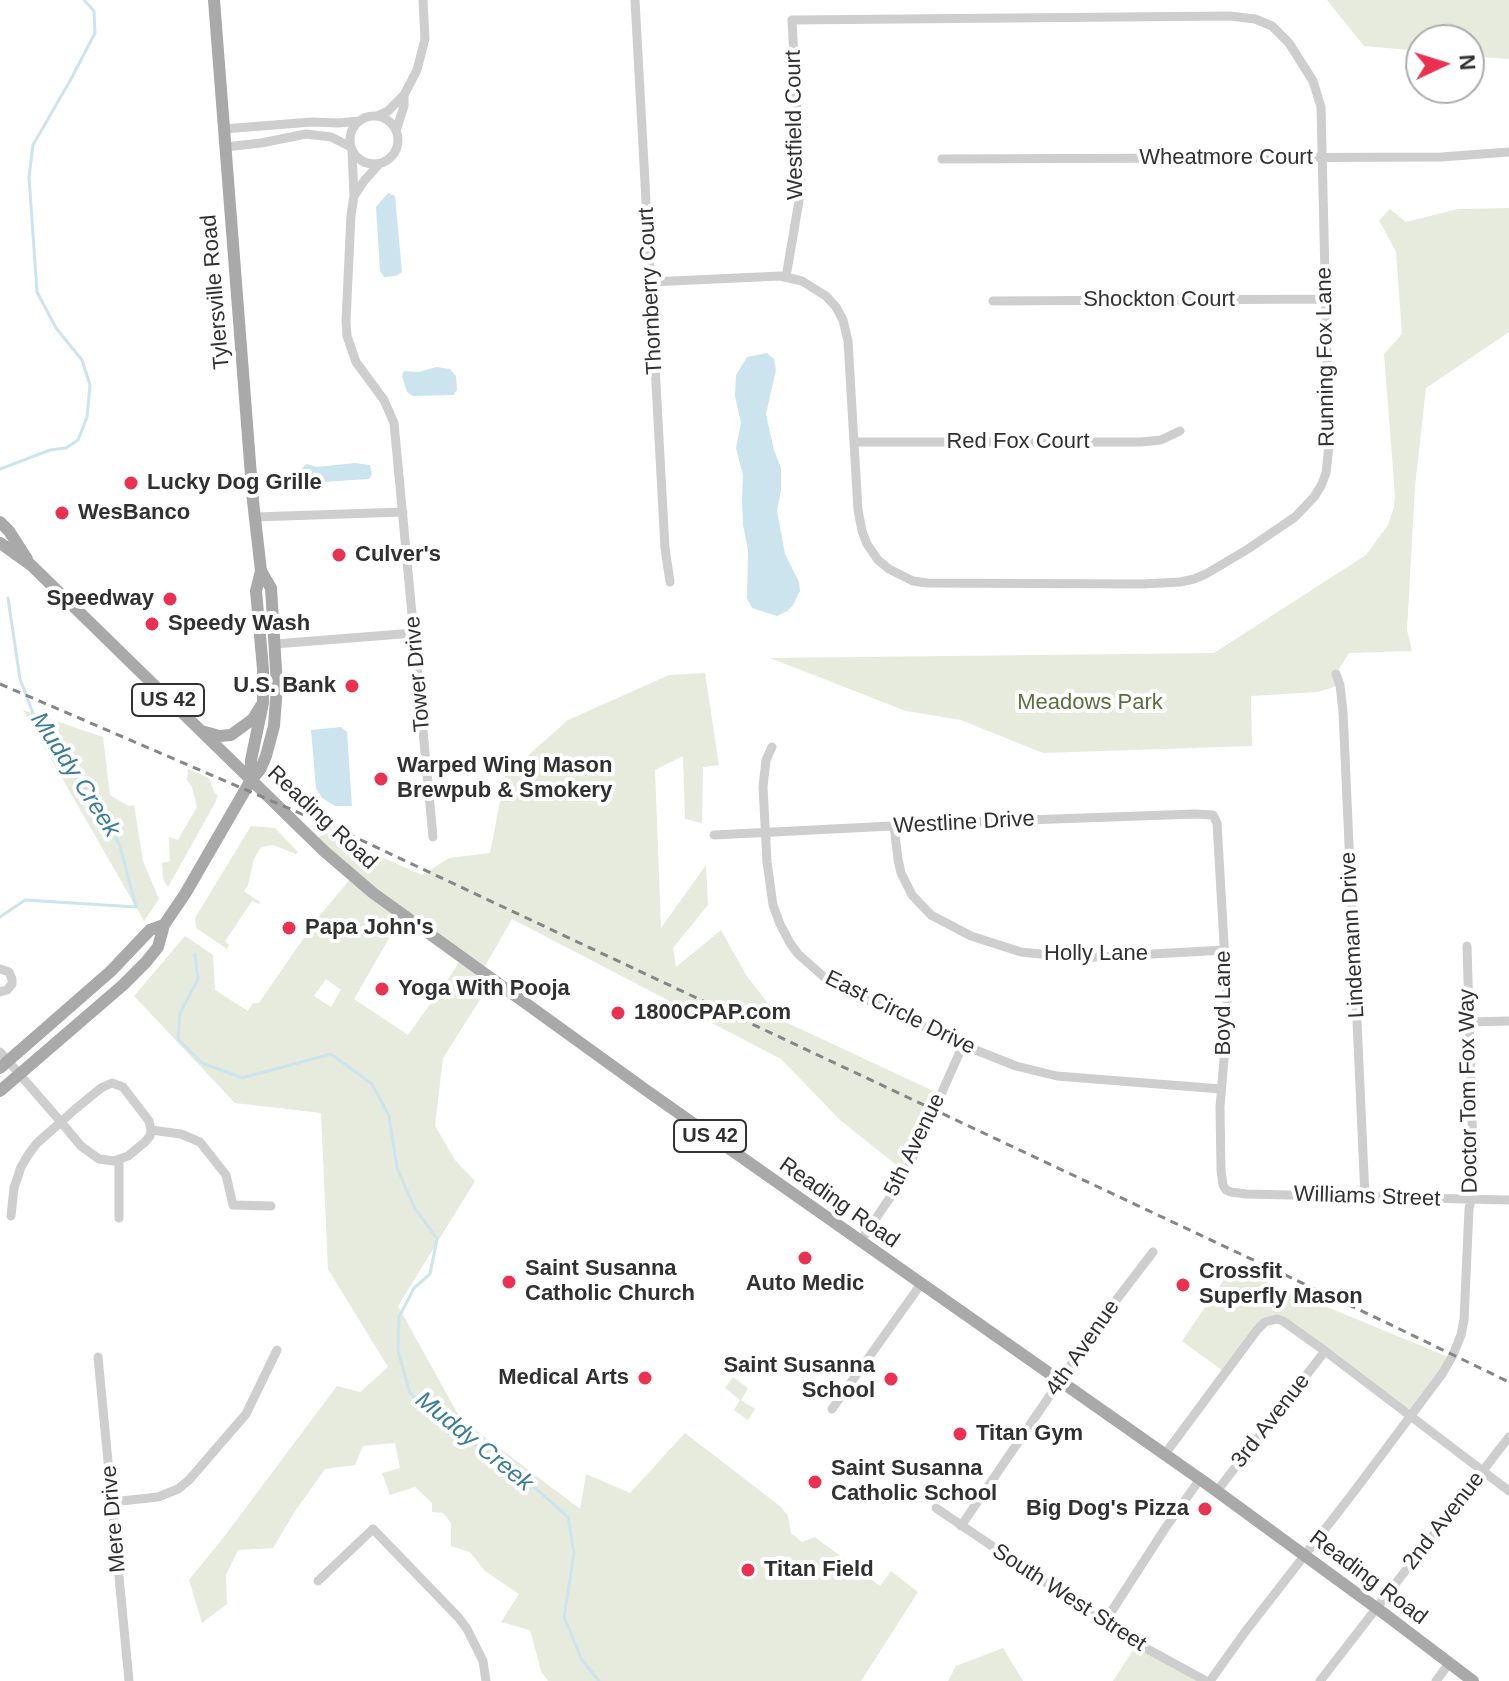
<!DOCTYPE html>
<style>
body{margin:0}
#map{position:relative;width:1509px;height:1681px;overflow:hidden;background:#fff;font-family:Arial,sans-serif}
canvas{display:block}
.north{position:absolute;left:1405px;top:24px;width:80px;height:80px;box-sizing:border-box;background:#fff;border:2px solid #adadad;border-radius:50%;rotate:86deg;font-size:22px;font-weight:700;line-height:32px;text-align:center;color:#313131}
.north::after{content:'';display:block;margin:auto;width:28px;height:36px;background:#eb3152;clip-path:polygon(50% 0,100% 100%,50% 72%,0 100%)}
</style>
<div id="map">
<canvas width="1509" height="1681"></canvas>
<div class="north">N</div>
</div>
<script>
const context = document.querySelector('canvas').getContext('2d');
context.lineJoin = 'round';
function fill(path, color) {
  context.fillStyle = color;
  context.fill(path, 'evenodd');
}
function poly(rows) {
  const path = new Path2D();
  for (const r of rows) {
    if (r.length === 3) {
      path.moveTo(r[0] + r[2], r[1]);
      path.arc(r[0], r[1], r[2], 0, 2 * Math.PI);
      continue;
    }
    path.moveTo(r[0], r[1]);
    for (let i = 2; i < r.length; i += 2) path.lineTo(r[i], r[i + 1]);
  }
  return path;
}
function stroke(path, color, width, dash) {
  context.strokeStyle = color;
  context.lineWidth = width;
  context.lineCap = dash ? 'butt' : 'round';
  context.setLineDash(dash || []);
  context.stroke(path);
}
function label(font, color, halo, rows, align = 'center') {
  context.font = font + ' Arial,sans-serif';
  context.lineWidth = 8;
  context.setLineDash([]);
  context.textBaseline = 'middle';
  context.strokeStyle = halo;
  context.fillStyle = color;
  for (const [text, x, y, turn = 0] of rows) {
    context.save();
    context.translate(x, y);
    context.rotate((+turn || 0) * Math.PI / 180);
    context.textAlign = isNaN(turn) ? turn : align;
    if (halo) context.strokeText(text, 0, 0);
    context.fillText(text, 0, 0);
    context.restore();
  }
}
fill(poly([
 [1327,0,1509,0,1509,59,1469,56,1469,40,1421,40,1421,51,1364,46],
 [1509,208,1509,332,1426,388,1415,486,1407,630,1412,651,1349,653,1336,674,1340,685,1318,692,1251,696,1252,746,1043,753,961,720,906,711,770,658,1214,653,1366,555,1388,525,1394,507,1395,496,1384,354,1402,334,1396,252,1379,220,1390,209,1406,222,1458,209],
 [705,673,719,765,703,767,702,823,685,819,683,756,655,770,661,928,706,865,708,905,673,948,676,967,721,930,746,975,781,1020,940,1094,905,1172,840,1120,781,1059,512,919,482,971,500,984,481,998,443,1058,435,1126,455,1160,475,1181,398,1306,460,1418,580,1509,586,1474,630,1493,685,1433,781,1507,788,1516,791,1533,802,1542,815,1537,880,1586,891,1571,918,1592,861,1681,548,1681,541,1671,530,1630,501,1622,519,1594,485,1571,470,1552,451,1546,451,1523,443,1513,432,1512,432,1503,415,1487,390,1495,382,1473,400,1468,395,1443,363,1446,355,1465,325,1469,295,1511,273,1548,238,1550,226,1575,227,1604,202,1623,189,1580,227,1533,337,1386,360,1392,388,1367,328,1269,321,1113,235,1103,134,996,185,936,213,955,215,990,248,1011,253,1003,259,1003,319,916,353,876,312,840,327,833,422,875,449,858,490,853,505,776,568,720,669,675],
 [403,914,462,957,451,975,408,1035,354,999],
 [326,979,341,990,331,1007,314,996],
 [23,710,103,737,110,795,128,806,134,805,143,861,159,899,144,921],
 [188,769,209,778,215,794,218,795,215,803,168,887,163,879,162,863,170,861,169,837,178,840,197,807,192,787,187,780],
 [251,826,275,828,298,852,296,854,273,845,261,847,254,859,248,885,244,891,260,902,259,904,252,901,225,941,229,945,227,949,196,928,195,918],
 [1232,1268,1446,1356,1449,1363,1410,1416,1284,1321,1270,1320,1226,1373,1182,1341],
 [733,1377,748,1388,741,1400,755,1409,748,1420,734,1410,740,1400,725,1388],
 [1137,1644,1198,1681,1113,1681],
 [1003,1648,1023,1681,948,1681,956,1666]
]), '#e6ebdd');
fill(poly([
 [388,193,395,196,402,272,396,276,384,277,380,271,376,207],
 [767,353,774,359,776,370,766,414,774,450,781,468,781,490,777,511,785,554,799,582,800,591,793,605,787,611,777,616,752,608,747,598,748,550,743,525,742,501,743,475,736,448,741,423,735,396,736,375,747,357],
 [436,367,450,369,456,376,457,390,453,395,413,396,407,392,402,376,404,371,419,372],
 [355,463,370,465,372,474,369,479,308,483,301,477,301,469,307,464,317,467],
 [341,727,347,732,352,806,335,806,322,798,316,788,311,730]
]), '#cce4ee');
stroke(poly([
 [0,469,50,450,66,448,78,440,87,417,90,385,82,360,56,328,37,292,29,177,33,145,71,79,95,33,94,11,84,0],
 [0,917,25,900,136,907,120,846,103,812,66,764,34,716,20,679,8,598],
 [195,954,198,979,180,1013,178,1039,202,1063,242,1078,331,1054,372,1084,389,1116,397,1168,414,1207,437,1239,430,1274,414,1288,399,1317,398,1351,410,1393,445,1425,525,1479,568,1517,574,1553,564,1617,582,1660,599,1681]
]), '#cce4ee', 3);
stroke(poly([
 [635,0,665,548,670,582],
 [377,116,388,111,404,95,417,70,425,39,423,0],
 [374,140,24],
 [223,129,312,122,338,123,359,121],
 [396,131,404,106,404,95],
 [225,147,261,143,306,134,331,137,351,147],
 [352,151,354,196,351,215,346,321,347,336,356,362,384,400,394,423,433,837],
 [942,159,1441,157,1509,152],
 [354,196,364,181,379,164],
 [651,282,780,276,802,281,826,296,836,307,843,320,848,341,858,510,862,531,867,544,878,560,889,569,913,581,927,583,1142,584,1180,582,1194,579,1206,574,1248,549,1295,517,1314,497,1321,486,1326,473,1329,445,1321,107,1313,81,1289,43,1272,26,1255,19,1230,16,792,20,801,189,786,277],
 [993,301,1325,299],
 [854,442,1141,442,1161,440,1180,431],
 [255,517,403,512],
 [275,644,414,633],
 [1336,674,1340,685,1343,712,1365,1197],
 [772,747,766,760,763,787,767,862,773,905,780,924,790,943,798,954,824,977,836,985,963,1045,1016,1066,1057,1076,1221,1089],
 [894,826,898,859,901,873,912,895,931,915,971,936,1021,952,1079,958,1225,950],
 [714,835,971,822,1195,814,1213,815,1217,823,1227,995,1227,1023,1220,1107,1221,1170,1223,1185,1226,1190,1231,1192,1246,1194,1509,1200],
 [0,969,9,972,12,979,12,984,7,990,0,992],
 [1469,1022,1509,1021],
 [0,1052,8,1061,61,1122,81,1146,99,1159,114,1161,128,1156,145,1142,150,1136,151,1130,149,1121,123,1087,112,1083,101,1088,73,1111,61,1122,37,1143,28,1155,21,1167,14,1188,11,1216],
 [151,1130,181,1134,200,1142,226,1175,233,1205,271,1206],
 [119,1160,119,1218],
 [860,1242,891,1196,909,1166,963,1045],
 [98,1357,129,1681],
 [832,1409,921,1284],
 [1165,1454,1257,1330,1265,1322,1277,1319,1283,1321,1325,1351,1509,1491],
 [1217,1491,1325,1351],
 [112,1502,158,1497,178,1489,189,1480,246,1414,277,1350],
 [936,1508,1129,1639,1206,1681],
 [961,1526,1104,1316,1153,1252],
 [318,1581,373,1529,458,1617,467,1629,483,1661,486,1681],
 [1104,1623,1166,1527,1200,1479],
 [1210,1681,1245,1632,1353,1493,1442,1374,1453,1355,1461,1335,1464,1320,1469,1209,1474,1188,1467,946],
 [1320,1681,1509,1437],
 [1436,1681,1450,1662]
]), '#cecece', 9);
stroke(poly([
 [214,0,253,501,261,571,256,591,263,669,263,703,251,760,251,780],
 [0,522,9,531,27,559],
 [0,543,31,565,324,851,373,893,650,1093,1207,1484,1386,1615,1473,1681],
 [205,732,219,736,231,735,253,719,261,706],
 [0,1068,111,971,150,930,164,925],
 [0,1091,123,985,146,962,158,947,164,925,185,894,251,780,260,770,266,756,274,726,277,686,271,588,261,571]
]), '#a9a9a9', 12);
stroke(poly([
 [0,684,346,833,1383,1321,1509,1382]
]), '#868686', 3, [8, 6]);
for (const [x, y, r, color] of [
 [131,483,8,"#eb3152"],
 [62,513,8,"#eb3152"],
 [339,555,8,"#eb3152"],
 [170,599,8,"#eb3152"],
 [152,624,8,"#eb3152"],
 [352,686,8,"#eb3152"],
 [381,779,8,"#eb3152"],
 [289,928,8,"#eb3152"],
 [382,989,8,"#eb3152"],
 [618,1013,8,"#eb3152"],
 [805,1258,8,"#eb3152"],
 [509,1282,8,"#eb3152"],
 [1183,1285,8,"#eb3152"],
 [645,1378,8,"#eb3152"],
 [891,1379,8,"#eb3152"],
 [960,1434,8,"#eb3152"],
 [815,1482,8,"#eb3152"],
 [1205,1509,8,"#eb3152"],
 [748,1570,8,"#eb3152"]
]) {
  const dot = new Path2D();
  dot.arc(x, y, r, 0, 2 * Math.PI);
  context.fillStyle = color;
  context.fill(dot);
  stroke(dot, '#fff', 3);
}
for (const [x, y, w] of [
 [168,700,72],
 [710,1136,72]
]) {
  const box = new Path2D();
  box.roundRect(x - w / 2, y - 16, w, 32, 6);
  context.fillStyle = '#fff';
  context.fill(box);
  stroke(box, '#313131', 2);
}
label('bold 20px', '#313131', null, [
 ["US 42",168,700],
 ["US 42",710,1136]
]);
label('22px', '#313131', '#fff', [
 ["Westfield Court",795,125,-91],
 ["Wheatmore Court",1226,158],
 ["Thornberry Court",651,291,-93],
 ["Tylersville Road",216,292,-95],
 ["Shockton Court",1159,300],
 ["Running Fox Lane",1326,357,-91],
 ["Red Fox Court",1018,442],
 ["Tower Drive",418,674,-95],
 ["Reading Road",322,818,43],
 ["Westline Drive",964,823,-3],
 ["Lindemann Drive",1353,935,-93],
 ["Holly Lane",1096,954],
 ["Boyd Lane",1224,1003,-90],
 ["East Circle Drive",900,1013,26],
 ["Doctor Tom Fox Way",1469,1091,-91],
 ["5th Avenue",915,1145,-64],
 ["Williams Street",1367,1197,2],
 ["Reading Road",839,1203,35],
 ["4th Avenue",1083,1348,-55],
 ["3rd Avenue",1271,1421,-52],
 ["Mere Drive",114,1519,-95],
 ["2nd Avenue",1444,1521,-52],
 ["Reading Road",1368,1578,37],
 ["South West Street",1069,1598,33]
]);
label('bold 22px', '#313131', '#fff', [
 ["Lucky Dog Grille",147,483],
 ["WesBanco",78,513],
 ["Culver's",355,555],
 ["Speedway",154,599,"right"],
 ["Speedy Wash",168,624],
 ["U.S. Bank",336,686,"right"],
 ["Warped Wing Mason",397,766],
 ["Brewpub & Smokery",397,791],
 ["Papa John's",305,928],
 ["Yoga With Pooja",398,989],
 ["1800CPAP.com",634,1013],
 ["Saint Susanna",525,1269],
 ["Catholic Church",525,1294],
 ["Crossfit",1199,1272],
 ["Superfly Mason",1199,1297],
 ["Auto Medic",805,1284,"center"],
 ["Saint Susanna",875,1366,"right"],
 ["School",875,1391,"right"],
 ["Medical Arts",629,1378,"right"],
 ["Titan Gym",976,1434],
 ["Saint Susanna",831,1469],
 ["Catholic School",831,1494],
 ["Big Dog's Pizza",1189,1509,"right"],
 ["Titan Field",764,1570]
], 'left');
label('22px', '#5a6f3c', '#fff', [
 ["Meadows Park",1090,703]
]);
label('italic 24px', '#3b7d97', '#fff', [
 ["Muddy Creek",75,775,57],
 ["Muddy Creek",474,1442,39]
]);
</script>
